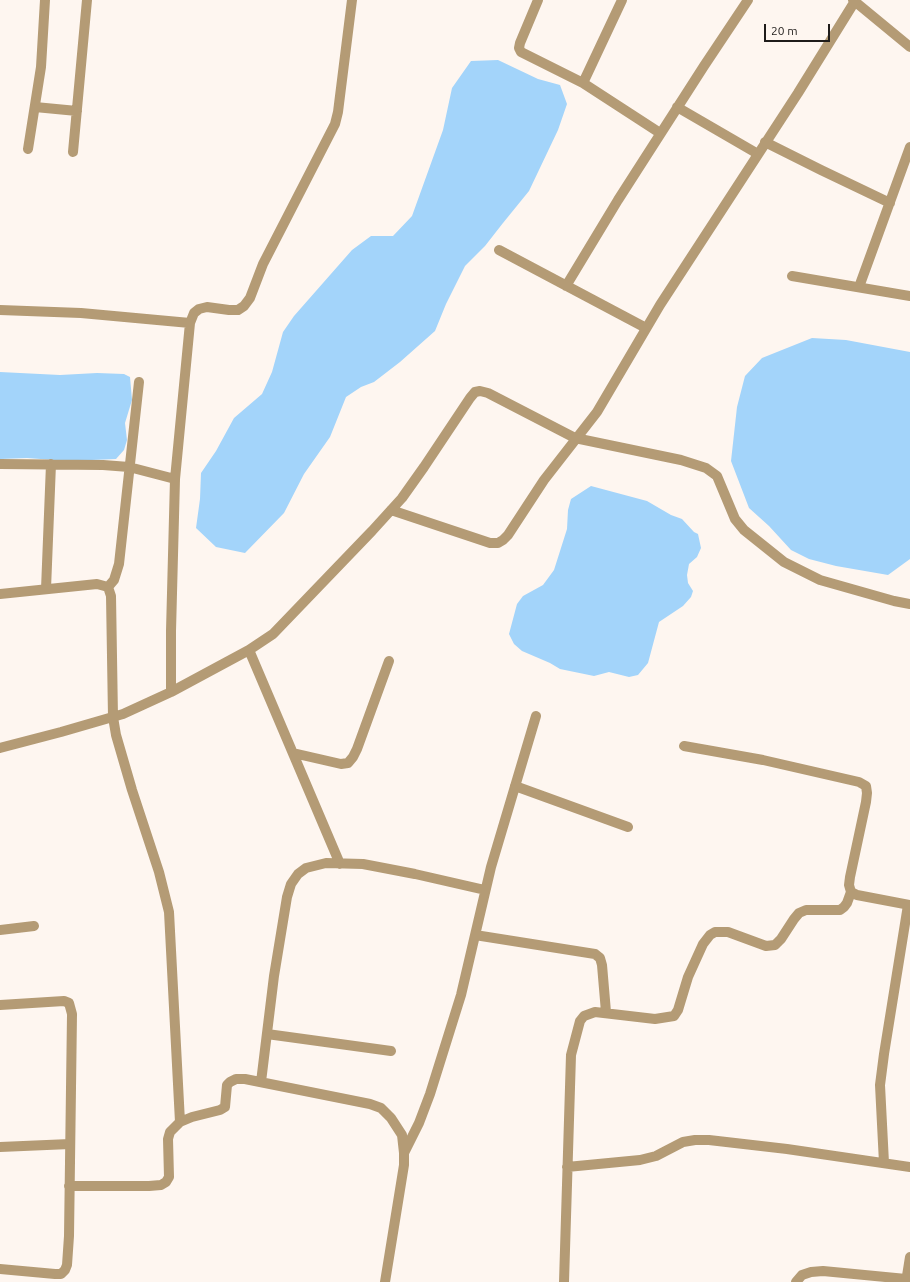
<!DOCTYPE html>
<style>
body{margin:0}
#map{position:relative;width:910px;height:1282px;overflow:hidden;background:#fef6f0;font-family:Ubuntu,sans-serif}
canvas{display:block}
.scale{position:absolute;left:764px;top:24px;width:66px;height:18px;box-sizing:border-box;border:2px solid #1f1c1a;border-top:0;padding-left:5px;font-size:12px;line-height:14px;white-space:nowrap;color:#1f1c1a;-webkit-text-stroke:3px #fef6f0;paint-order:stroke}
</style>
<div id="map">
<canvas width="910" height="1282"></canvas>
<div class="scale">20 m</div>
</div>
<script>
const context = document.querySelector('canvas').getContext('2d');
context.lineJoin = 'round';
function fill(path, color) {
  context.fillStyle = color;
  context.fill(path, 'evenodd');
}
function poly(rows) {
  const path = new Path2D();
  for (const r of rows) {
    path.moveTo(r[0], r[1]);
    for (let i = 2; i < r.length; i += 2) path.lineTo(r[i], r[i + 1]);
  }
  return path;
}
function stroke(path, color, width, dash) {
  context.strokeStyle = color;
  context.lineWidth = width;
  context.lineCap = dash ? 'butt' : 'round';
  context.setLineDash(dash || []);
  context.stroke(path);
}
fill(poly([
 [498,60,538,79,560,85,567,104,558,130,529,191,503,223,485,246,465,266,446,304,435,331,400,362,374,382,361,387,346,397,330,437,304,474,284,513,245,553,216,547,196,528,200,499,201,473,216,451,234,418,262,394,272,372,283,332,294,316,352,250,371,236,393,236,412,216,443,130,452,88,471,61],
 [812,338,846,340,910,352,910,559,888,575,836,566,809,559,791,550,769,526,749,508,731,461,737,407,745,376,762,358],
 [0,372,60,375,97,373,124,374,130,377,132,400,125,423,127,440,124,450,116,459,68,461,27,458,0,459],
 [591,486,647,501,671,515,682,519,694,532,698,534,701,548,697,557,689,564,687,575,688,583,693,591,691,597,683,606,659,622,648,663,638,675,629,677,609,672,594,676,560,669,550,663,522,651,514,644,509,634,517,604,523,596,543,585,554,570,567,529,568,510,571,499]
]), '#a3d4fa');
stroke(poly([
 [796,1282,802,1275,811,1272,823,1271,906,1279]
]), '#b49b75', 10);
stroke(poly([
 [538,0,520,43,519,48,521,52,583,83,660,133],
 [853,0,910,47],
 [583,83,622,0],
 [35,107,77,111],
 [677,107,758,154],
 [765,142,821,170,890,203],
 [28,149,41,67,45,0],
 [73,152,87,0],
 [499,250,646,328],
 [792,276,910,296],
 [566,286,618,200,704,66,748,0],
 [859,287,910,147],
 [0,310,81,313,190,323],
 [0,464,103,465,129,467,175,479],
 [391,510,490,543,498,543,503,540,508,535,544,480,597,412,660,305,798,93,855,1],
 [108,587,114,580,119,564,139,382],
 [46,589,51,464],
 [0,594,97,584,108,587,111,596,113,717,116,735,132,790,159,872,169,912,180,1122],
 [249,650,340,864],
 [171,692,171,631,175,479,190,323,194,313,199,309,207,307,229,310,238,310,244,306,250,298,263,264,335,124,338,112,352,0],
 [684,746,763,760,859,782,866,786,867,793,866,802,850,877,849,885,851,892,857,895,910,905],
 [0,748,61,732,123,714,171,692,249,650,273,634,372,531,402,498,424,467,470,398,475,392,480,391,488,393,575,438,681,460,706,468,717,476,735,519,744,530,784,562,820,580,894,601,910,604],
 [293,753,341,764,348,763,353,757,357,749,389,661],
 [515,786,628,827],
 [0,930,34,926],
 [475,935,595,954,600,958,602,965,606,1012],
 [0,1005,64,1001,69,1003,72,1014,69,1236,67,1265,65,1270,61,1274,55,1274,0,1269],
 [267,1034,391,1051],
 [261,1082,274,976,287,897,291,884,298,874,306,868,326,863,363,864,415,874,485,890],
 [0,1147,70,1144],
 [404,1153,419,1123,430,1094,461,995,491,867,536,716],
 [884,1163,880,1085,884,1054,908,905],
 [567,1167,640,1160,656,1156,683,1142,695,1140,709,1140,787,1149,910,1167],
 [69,1186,149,1186,161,1185,166,1182,169,1177,168,1139,170,1132,180,1122,192,1117,220,1110,225,1107,227,1085,230,1082,236,1079,245,1079,370,1104,381,1108,391,1118,402,1135,404,1153,404,1165,385,1282],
 [564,1282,571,1055,580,1021,584,1016,595,1012,655,1019,674,1016,678,1010,688,977,703,944,710,935,715,932,728,932,766,946,775,945,781,939,794,919,799,913,806,910,840,910,844,907,847,903,851,892],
 [906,1282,910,1257]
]), '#b49b75', 10);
</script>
